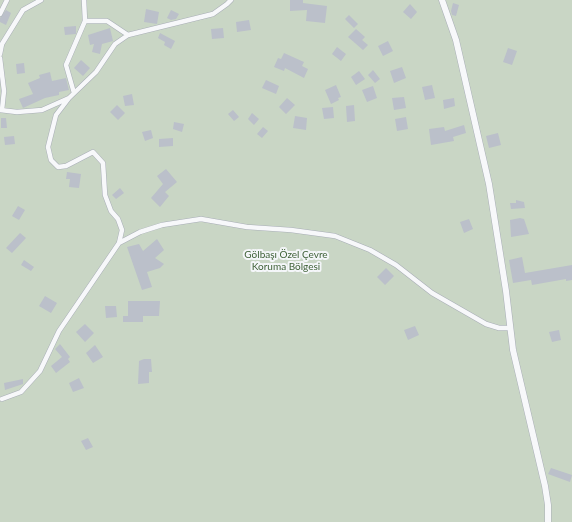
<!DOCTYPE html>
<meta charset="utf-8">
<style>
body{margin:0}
canvas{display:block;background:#e4e7ec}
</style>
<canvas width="572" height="522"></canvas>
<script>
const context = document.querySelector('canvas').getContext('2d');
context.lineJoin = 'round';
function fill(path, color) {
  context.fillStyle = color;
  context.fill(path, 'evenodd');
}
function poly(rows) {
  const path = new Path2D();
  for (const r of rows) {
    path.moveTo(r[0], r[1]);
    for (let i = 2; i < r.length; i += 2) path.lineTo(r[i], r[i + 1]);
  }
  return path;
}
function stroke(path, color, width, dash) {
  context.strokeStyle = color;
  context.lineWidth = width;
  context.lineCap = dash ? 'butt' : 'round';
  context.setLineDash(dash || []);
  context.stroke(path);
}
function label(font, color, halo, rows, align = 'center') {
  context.font = font + ' Lato,sans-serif';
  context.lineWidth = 4;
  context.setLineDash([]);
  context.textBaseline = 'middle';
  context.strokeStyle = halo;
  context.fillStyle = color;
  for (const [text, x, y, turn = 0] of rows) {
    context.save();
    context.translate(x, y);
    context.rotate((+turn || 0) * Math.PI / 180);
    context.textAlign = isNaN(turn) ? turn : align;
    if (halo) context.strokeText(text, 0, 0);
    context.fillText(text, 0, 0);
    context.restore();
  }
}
fill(poly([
 [0,0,572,0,572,522,0,522]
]), '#c9d6c5');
fill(poly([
 [290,0,303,0,303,3,327,6,325,23,306,21,307,10,290,11],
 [453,3,459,5,456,16,452,15,451,11],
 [410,4,417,12,411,19,403,12],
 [146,9,159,12,157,24,144,22],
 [6,10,11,13,6,25,0,22,0,18],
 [171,10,179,14,176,19,171,20,167,18],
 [349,15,358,24,354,28,345,19],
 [249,20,251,30,237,32,236,22],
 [76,26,76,34,65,35,64,27],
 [110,28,113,41,102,44,100,54,92,52,94,44,90,45,88,35],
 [223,28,224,38,212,39,211,29],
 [356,29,365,37,362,40,368,45,363,50,348,37],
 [160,33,175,41,171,49,164,45,165,42,158,38],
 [388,41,393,51,383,56,378,46],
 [337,47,346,54,341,61,332,54],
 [508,48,517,51,512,65,503,62],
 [284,53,304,62,302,66,308,69,304,78,285,68,284,71,274,67,278,58,281,59],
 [81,60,90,68,83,76,74,68],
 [24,63,25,73,17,74,16,64],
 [402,67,406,78,394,83,390,71],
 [373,70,380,79,375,83,368,75],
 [359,71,365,79,356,85,351,77],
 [50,72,52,81,66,78,69,90,59,92,59,95,45,98,23,108,19,99,33,94,28,83,40,78,39,75],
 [266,80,279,86,276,94,262,88],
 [336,85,341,97,338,98,339,100,331,104,325,90],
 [432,85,435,98,425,100,422,87],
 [373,86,377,98,367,102,362,90],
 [132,94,134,105,125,106,123,96],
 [404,97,406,108,394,110,392,98],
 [287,98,295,105,286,114,279,107],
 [454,98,455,106,444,109,443,100],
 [117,105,125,113,118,120,110,112],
 [354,105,355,121,347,122,346,106],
 [333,107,334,118,324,119,322,108],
 [233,110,239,117,234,121,228,114],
 [252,113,259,119,254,125,248,119],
 [295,116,307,118,306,130,293,128],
 [406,117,408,129,397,131,395,119],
 [1,118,6,118,7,128,1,128],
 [174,122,184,124,182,132,173,129],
 [464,125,466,133,453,137,454,141,431,145,429,129,444,127,445,131],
 [263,127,268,131,262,138,257,134],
 [151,130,153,138,145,141,142,132],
 [498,133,501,145,489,148,486,136],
 [14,136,15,144,5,145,4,137],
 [173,138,173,146,159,147,159,139],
 [166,169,177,182,165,192,169,196,160,207,151,198,163,184,157,176],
 [67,172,81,174,79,188,69,187,70,179,66,179],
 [120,188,124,193,116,199,112,195],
 [516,200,524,202,525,208,511,209,510,203,516,203],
 [18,206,25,210,19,220,12,216],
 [520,218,524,219,529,234,511,237,510,220],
 [469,219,473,229,464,233,460,222],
 [20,233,26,238,12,253,6,248],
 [157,239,164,250,155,258,164,264,160,268,147,272,152,287,142,290,127,247,139,244,143,251],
 [522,257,525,273,572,265,572,280,566,281,566,279,532,285,531,280,513,283,509,260],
 [24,260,34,267,31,271,21,265],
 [386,268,394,276,385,285,377,277],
 [45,296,57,303,51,313,39,306],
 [128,301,160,301,159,316,143,316,143,322,123,322,123,316,128,316],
 [105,306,116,306,117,317,106,318],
 [85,324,94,333,85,342,76,332],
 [415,326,419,335,408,340,404,330],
 [559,330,561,340,552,342,549,332],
 [60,344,70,357,68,359,70,362,56,373,51,366,62,357,55,349],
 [95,345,103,357,93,363,86,353],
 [144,359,151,359,152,372,149,372,149,383,138,384,139,361],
 [79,378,84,388,73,392,69,383],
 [23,379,23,384,5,390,4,383],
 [88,438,93,447,86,450,81,441],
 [551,468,572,475,570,482,548,474]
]), '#bbc0ca');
const minor = poly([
 [0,14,7,0],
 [85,21,107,21,128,35],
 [0,54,2,44,23,10,41,0],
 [0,58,4,91,2,110],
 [74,93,66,65,85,21,84,0],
 [0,110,17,112,42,110,69,98,96,72,115,44,128,35,213,14,227,4,231,0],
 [119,243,140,232,162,225,201,219,247,227,291,230,335,236,370,250,396,265,432,293,486,324,499,328,509,328],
 [2,399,21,392,40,371,59,331,119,243,122,230,118,219,111,211,105,195,103,163,93,152,66,166,58,167,51,160,48,147,56,115,69,98]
]);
const tertiary = poly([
 [442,0,456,40,489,184,506,291,513,350,545,486,548,505,548,522]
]);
stroke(minor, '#a9aeb7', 5.5);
stroke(tertiary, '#a9aeb7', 7);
stroke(minor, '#f7f8fa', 4.5);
stroke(tertiary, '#f7f8fa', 6);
label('10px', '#3f6138', '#f4f6f9', [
 ["Gölbaşı Özel Çevre",286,255],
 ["Koruma Bölgesi",286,267]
]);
</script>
